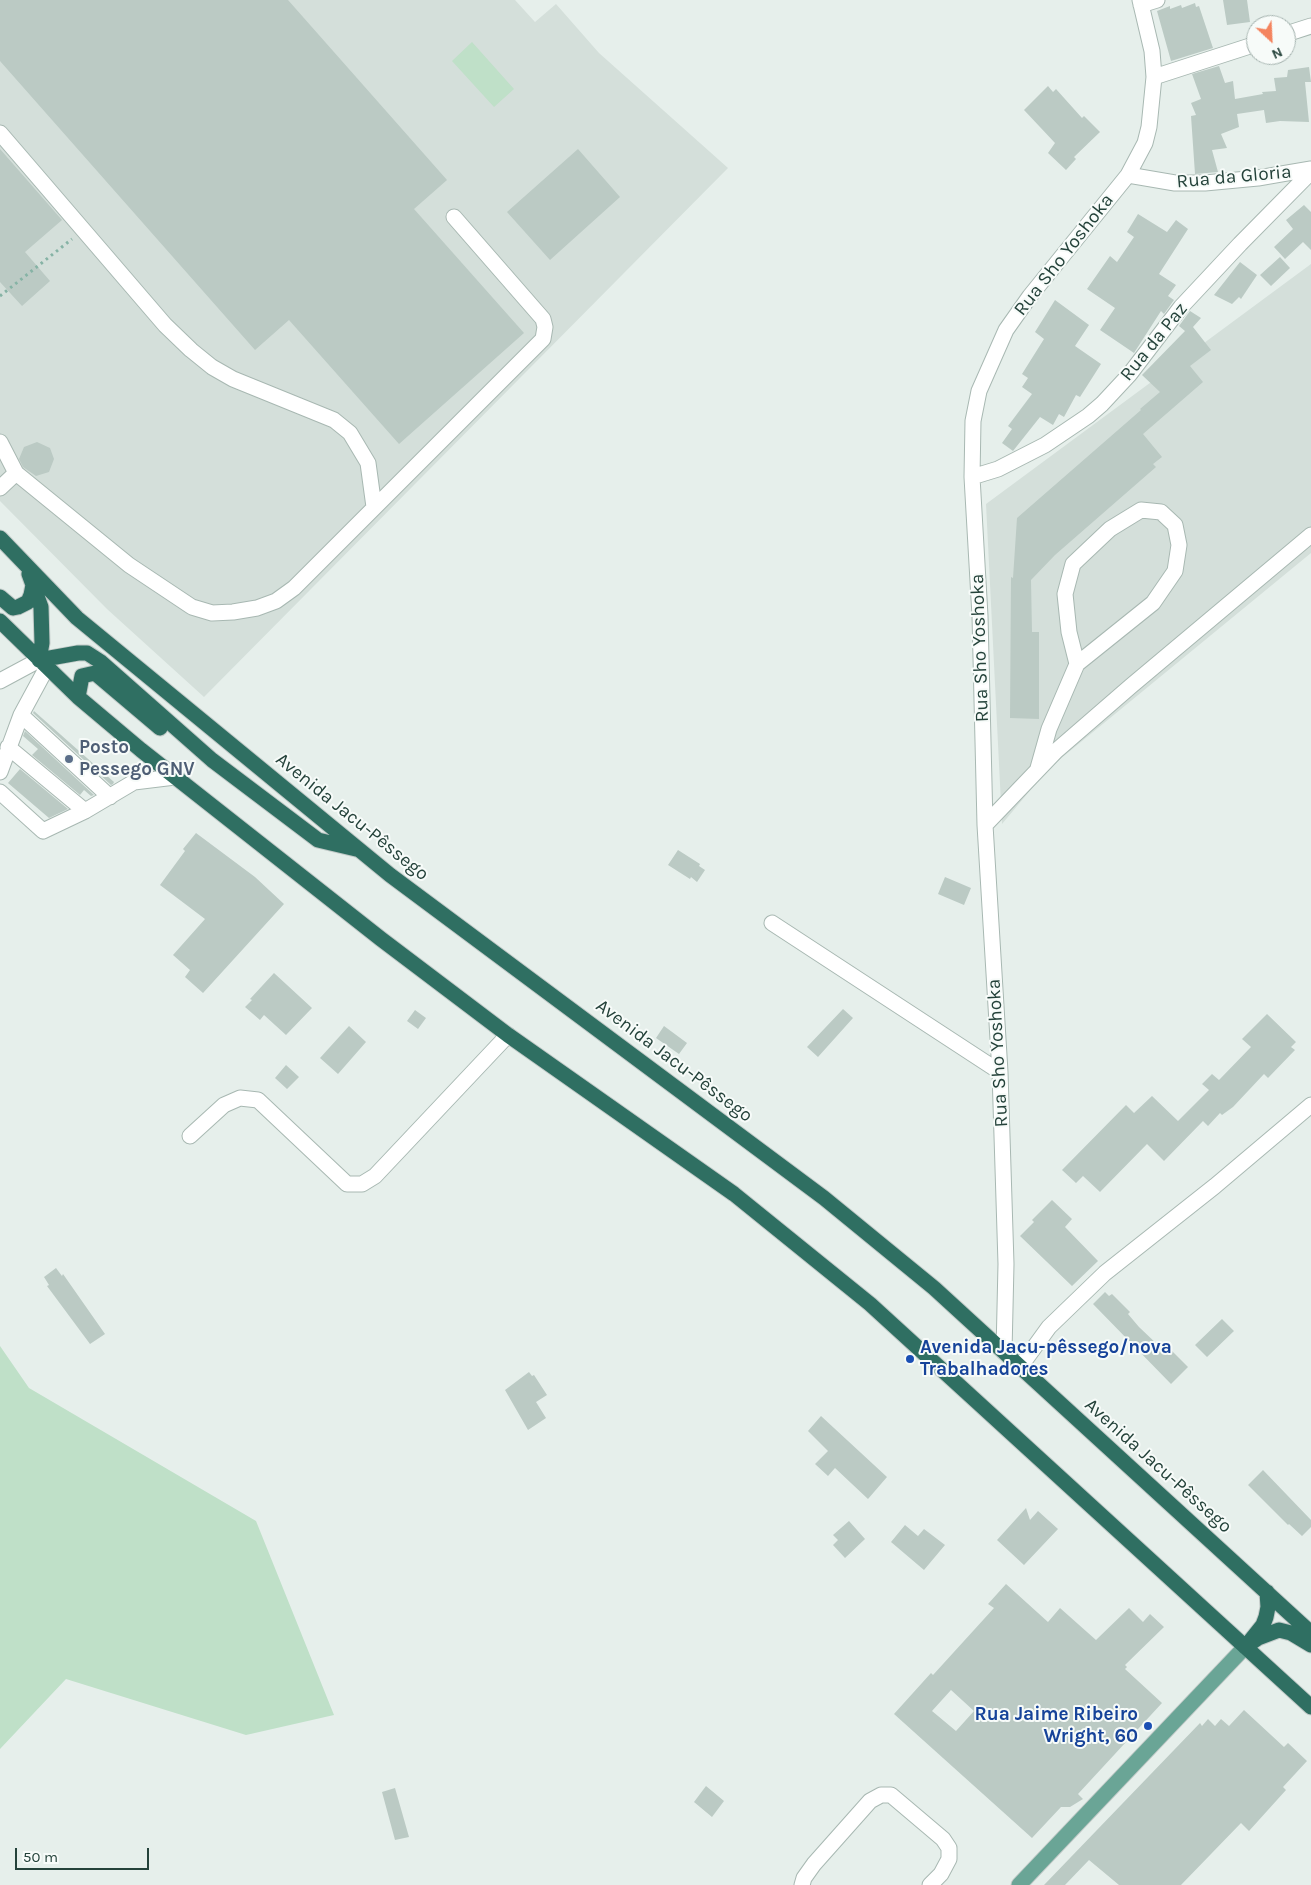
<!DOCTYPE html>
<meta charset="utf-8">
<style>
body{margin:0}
#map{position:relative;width:1311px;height:1885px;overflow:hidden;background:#e6efeb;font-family:Karla,sans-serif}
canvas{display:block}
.north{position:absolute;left:1246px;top:15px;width:50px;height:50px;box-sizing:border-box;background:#f7fbf9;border:1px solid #a3b1ad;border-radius:50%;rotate:155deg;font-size:14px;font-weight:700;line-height:20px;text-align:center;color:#24423a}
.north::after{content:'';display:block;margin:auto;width:18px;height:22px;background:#f4845f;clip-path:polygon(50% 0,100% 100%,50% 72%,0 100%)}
.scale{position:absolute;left:15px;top:1848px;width:134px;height:22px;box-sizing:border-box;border:2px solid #24423a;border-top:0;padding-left:6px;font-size:15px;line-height:18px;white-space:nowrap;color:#24423a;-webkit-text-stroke:4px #f7fbf9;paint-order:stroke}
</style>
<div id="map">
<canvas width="1311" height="1885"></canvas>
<div class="north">N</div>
<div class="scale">50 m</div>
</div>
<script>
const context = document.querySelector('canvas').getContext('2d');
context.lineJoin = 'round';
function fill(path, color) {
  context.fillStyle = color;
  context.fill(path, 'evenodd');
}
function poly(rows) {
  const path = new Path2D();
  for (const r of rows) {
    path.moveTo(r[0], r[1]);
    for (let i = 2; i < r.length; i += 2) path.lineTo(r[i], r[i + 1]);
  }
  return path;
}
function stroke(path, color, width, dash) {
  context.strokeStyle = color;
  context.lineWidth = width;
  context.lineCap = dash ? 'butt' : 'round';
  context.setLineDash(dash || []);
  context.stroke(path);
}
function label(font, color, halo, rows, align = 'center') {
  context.font = font + ' Karla,sans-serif';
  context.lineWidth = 4;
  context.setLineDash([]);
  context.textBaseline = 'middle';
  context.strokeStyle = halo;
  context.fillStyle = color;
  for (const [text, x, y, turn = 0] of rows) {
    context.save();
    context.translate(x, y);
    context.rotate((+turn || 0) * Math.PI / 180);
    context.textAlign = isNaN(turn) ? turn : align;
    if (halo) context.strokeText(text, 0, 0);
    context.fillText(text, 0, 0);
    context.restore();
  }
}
fill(poly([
 [0,0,515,0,535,22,556,4,599,53,728,168,204,697,107,609,0,501],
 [1311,264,1311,553,1048,769,1002,824,986,504]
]), '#d4dfda');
fill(poly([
 [472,42,514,89,494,107,452,61],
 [0,1346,29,1388,256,1521,334,1715,246,1735,66,1679,0,1749]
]), '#bfe0c8');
fill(poly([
 [0,0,288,0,447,180,414,209,524,333,399,444,289,320,255,350,0,61],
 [1223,0,1247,0,1250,22,1227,25],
 [1195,3,1196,7,1199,6,1213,48,1171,61,1157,11,1170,6,1170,9,1181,5,1182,8],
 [1219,66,1225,83,1233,81,1235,99,1263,94,1262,92,1276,91,1274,78,1287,77,1288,70,1309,67,1311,82,1305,82,1309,122,1280,121,1266,123,1264,110,1237,114,1239,127,1221,134,1227,148,1212,150,1218,172,1195,174,1191,116,1196,115,1191,103,1201,99,1192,74],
 [1048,86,1053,92,1056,89,1082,118,1084,116,1100,132,1074,157,1076,159,1066,170,1048,153,1055,143,1024,110],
 [0,149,62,220,25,252,50,281,22,306,0,282],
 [578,149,620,197,550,260,507,212],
 [1304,205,1311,212,1311,250,1303,242,1285,259,1274,247,1293,229,1286,220],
 [1138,214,1167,232,1176,220,1188,229,1159,274,1176,285,1168,296,1174,300,1164,314,1161,311,1134,353,1100,330,1115,308,1087,289,1110,256,1117,262,1134,237,1127,232],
 [1280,257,1290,268,1271,286,1260,275],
 [1240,262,1257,275,1241,299,1239,297,1232,304,1214,295],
 [1055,300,1089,325,1075,346,1101,364,1080,397,1076,395,1064,417,1059,414,1053,425,1040,417,1013,451,1002,443,1012,429,1008,426,1032,394,1022,387,1028,378,1022,374,1044,339,1035,332],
 [1190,311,1201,318,1193,327,1211,350,1190,366,1203,382,1143,434,1162,457,1153,464,1156,467,1055,555,1031,580,1032,632,1039,632,1039,719,1010,718,1011,577,1013,578,1017,518,1141,410,1140,409,1160,392,1142,375,1185,331,1179,326],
 [37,442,50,448,54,459,49,472,36,476,23,467,19,459,24,447],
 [34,711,114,782,113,784,111,785,33,713],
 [25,731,94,795,91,796,84,790,80,795,32,755,38,749,23,736],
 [20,769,68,809,49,818,8,783],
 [196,833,255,877,284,904,203,993,185,977,190,970,173,955,205,919,160,885,185,851,183,849],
 [678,850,700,864,699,866,705,870,697,882,691,877,690,879,668,865],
 [945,877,971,888,964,905,938,894],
 [274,973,312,1008,286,1035,264,1015,260,1020,245,1007,252,1000,250,999],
 [843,1009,853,1018,818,1057,807,1047],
 [415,1010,426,1018,418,1029,407,1021],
 [1267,1014,1296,1042,1291,1047,1295,1050,1268,1078,1264,1074,1233,1107,1222,1115,1220,1113,1208,1126,1203,1121,1164,1161,1147,1144,1100,1192,1083,1176,1076,1183,1062,1170,1126,1105,1134,1113,1152,1096,1178,1121,1209,1090,1202,1084,1212,1074,1219,1080,1251,1047,1242,1039],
 [349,1026,366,1042,338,1074,320,1058],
 [664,1026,687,1043,679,1054,656,1038],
 [286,1065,299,1077,287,1089,275,1078],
 [1052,1200,1072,1219,1065,1227,1098,1261,1072,1286,1020,1236,1034,1222,1032,1220],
 [56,1268,62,1276,63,1274,105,1334,90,1344,47,1286,49,1285,44,1277],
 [1105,1292,1109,1296,1112,1294,1130,1312,1128,1314,1139,1327,1159,1346,1163,1342,1188,1367,1171,1384,1093,1304],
 [1222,1319,1234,1331,1207,1357,1195,1345],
 [529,1372,532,1376,534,1375,547,1395,536,1402,546,1418,528,1430,505,1390],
 [821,1416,887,1477,868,1499,835,1468,828,1476,815,1464,828,1451,808,1431],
 [1263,1470,1311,1520,1311,1527,1302,1536,1289,1524,1288,1525,1248,1485],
 [1026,1508,1030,1520,1038,1511,1058,1529,1024,1565,997,1540],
 [849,1521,865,1539,845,1558,833,1545,838,1540,833,1535],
 [905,1525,918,1536,924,1529,945,1545,924,1570,891,1542],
 [1006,1584,1048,1622,1060,1608,1096,1640,1129,1608,1143,1622,1150,1614,1164,1627,1125,1665,1127,1667,1125,1669,1162,1703,1078,1794,1083,1799,1070,1807,1061,1807,1032,1838,894,1714,931,1673,933,1675,994,1608,988,1604],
 [951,1690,974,1711,956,1731,932,1711],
 [1244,1710,1284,1747,1288,1743,1307,1761,1283,1787,1286,1790,1249,1831,1241,1823,1181,1885,1119,1885,1089,1860,1065,1885,1044,1885,1200,1723,1202,1726,1208,1719,1215,1726,1221,1719,1229,1726],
 [706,1786,724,1801,712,1817,694,1802],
 [395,1788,409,1837,395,1840,382,1792]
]), '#bbcac4');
const minor = poly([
 [1141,5,1157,0],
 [1286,34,1311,26],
 [1154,77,1256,44],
 [0,133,165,325,191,350,212,367,233,379,334,420,350,433,368,463,374,507],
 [1128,175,1175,183,1205,183,1258,178,1311,169],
 [0,442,16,473,129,565,192,607,212,613,233,612,257,608,276,601,294,588,543,339,545,327,543,319,454,217],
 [972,477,998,469,1045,445,1088,416,1102,404,1129,375,1181,307,1240,244,1311,172],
 [0,488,16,473],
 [0,681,39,660],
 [21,715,110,797],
 [8,747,85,811],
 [1038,768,1049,729,1077,664,1153,603,1175,571,1179,545,1175,525,1161,512,1141,510,1110,529,1073,564,1065,594,1069,632,1077,664],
 [0,772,21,715,47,667],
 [0,792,43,831,85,811,134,782,175,777],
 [985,825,1056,751,1131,686,1311,535],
 [772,923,1000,1072],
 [190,1136,224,1105,240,1098,258,1100,347,1184,362,1184,375,1176,508,1035],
 [1004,1352,1006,1264,1000,1072,985,825,980,616,972,477,973,421,979,391,1006,330,1030,296,1128,175,1145,143,1149,127,1154,77,1152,51,1140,0],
 [1020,1367,1049,1327,1105,1273,1215,1186,1311,1105],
 [802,1885,804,1878,814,1864,870,1801,881,1795,891,1795,943,1839,949,1848,949,1859,941,1874,930,1885]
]);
const major = poly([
 [1019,1885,1245,1647]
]);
const highway = poly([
 [0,538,77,618,390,875,824,1198,934,1288,1311,1633],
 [29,574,41,607,42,643,39,660],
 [0,597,13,608,18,607,28,602,31,595,33,585],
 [0,621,78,697,141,750,381,939,508,1035,734,1194,870,1304,1311,1707],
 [39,660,78,653,87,653,101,662,212,760,318,840,356,849],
 [78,697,82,676,95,673,160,728],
 [1251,1640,1263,1625,1266,1617,1268,1607,1267,1592],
 [1245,1647,1258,1638,1279,1630,1291,1633,1311,1645]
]);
stroke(minor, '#a8b8b2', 17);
stroke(major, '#c2cac8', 17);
stroke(highway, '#c2cac8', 17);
stroke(poly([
 [0,296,72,239]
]), '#86b3a5', 3, [2.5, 4]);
stroke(minor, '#fff', 15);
stroke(major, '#6aa596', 15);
stroke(highway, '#2f6f62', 15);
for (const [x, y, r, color] of [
 [69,759,5,"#5c6f8a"],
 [910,1359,5,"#1a4fb4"],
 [1148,1726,5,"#1a4fb4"]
]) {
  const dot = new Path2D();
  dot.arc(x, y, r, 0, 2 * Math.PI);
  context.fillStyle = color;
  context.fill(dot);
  stroke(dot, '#f7fbf9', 2);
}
label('19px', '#24423a', '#f7fbf9', [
 ["Rua da Gloria",1234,177,-5],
 ["Rua Sho Yoshoka",1064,255,-52],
 ["Rua da Paz",1154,342,-51],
 ["Rua Sho Yoshoka",980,648,-92],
 ["Avenida Jacu-Pêssego",352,817,39],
 ["Rua Sho Yoshoka",998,1053,-93],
 ["Avenida Jacu-Pêssego",674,1061,37],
 ["Avenida Jacu-Pêssego",1158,1466,42]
]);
label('bold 19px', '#4e5e75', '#f7fbf9', [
 ["Posto",79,748],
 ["Pessego GNV",79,770]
], 'left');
label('bold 19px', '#164399', '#f7fbf9', [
 ["Avenida Jacu-pêssego/nova",920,1348],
 ["Trabalhadores",920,1370],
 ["Rua Jaime Ribeiro",1138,1715,"right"],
 ["Wright, 60",1138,1737,"right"]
], 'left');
</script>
